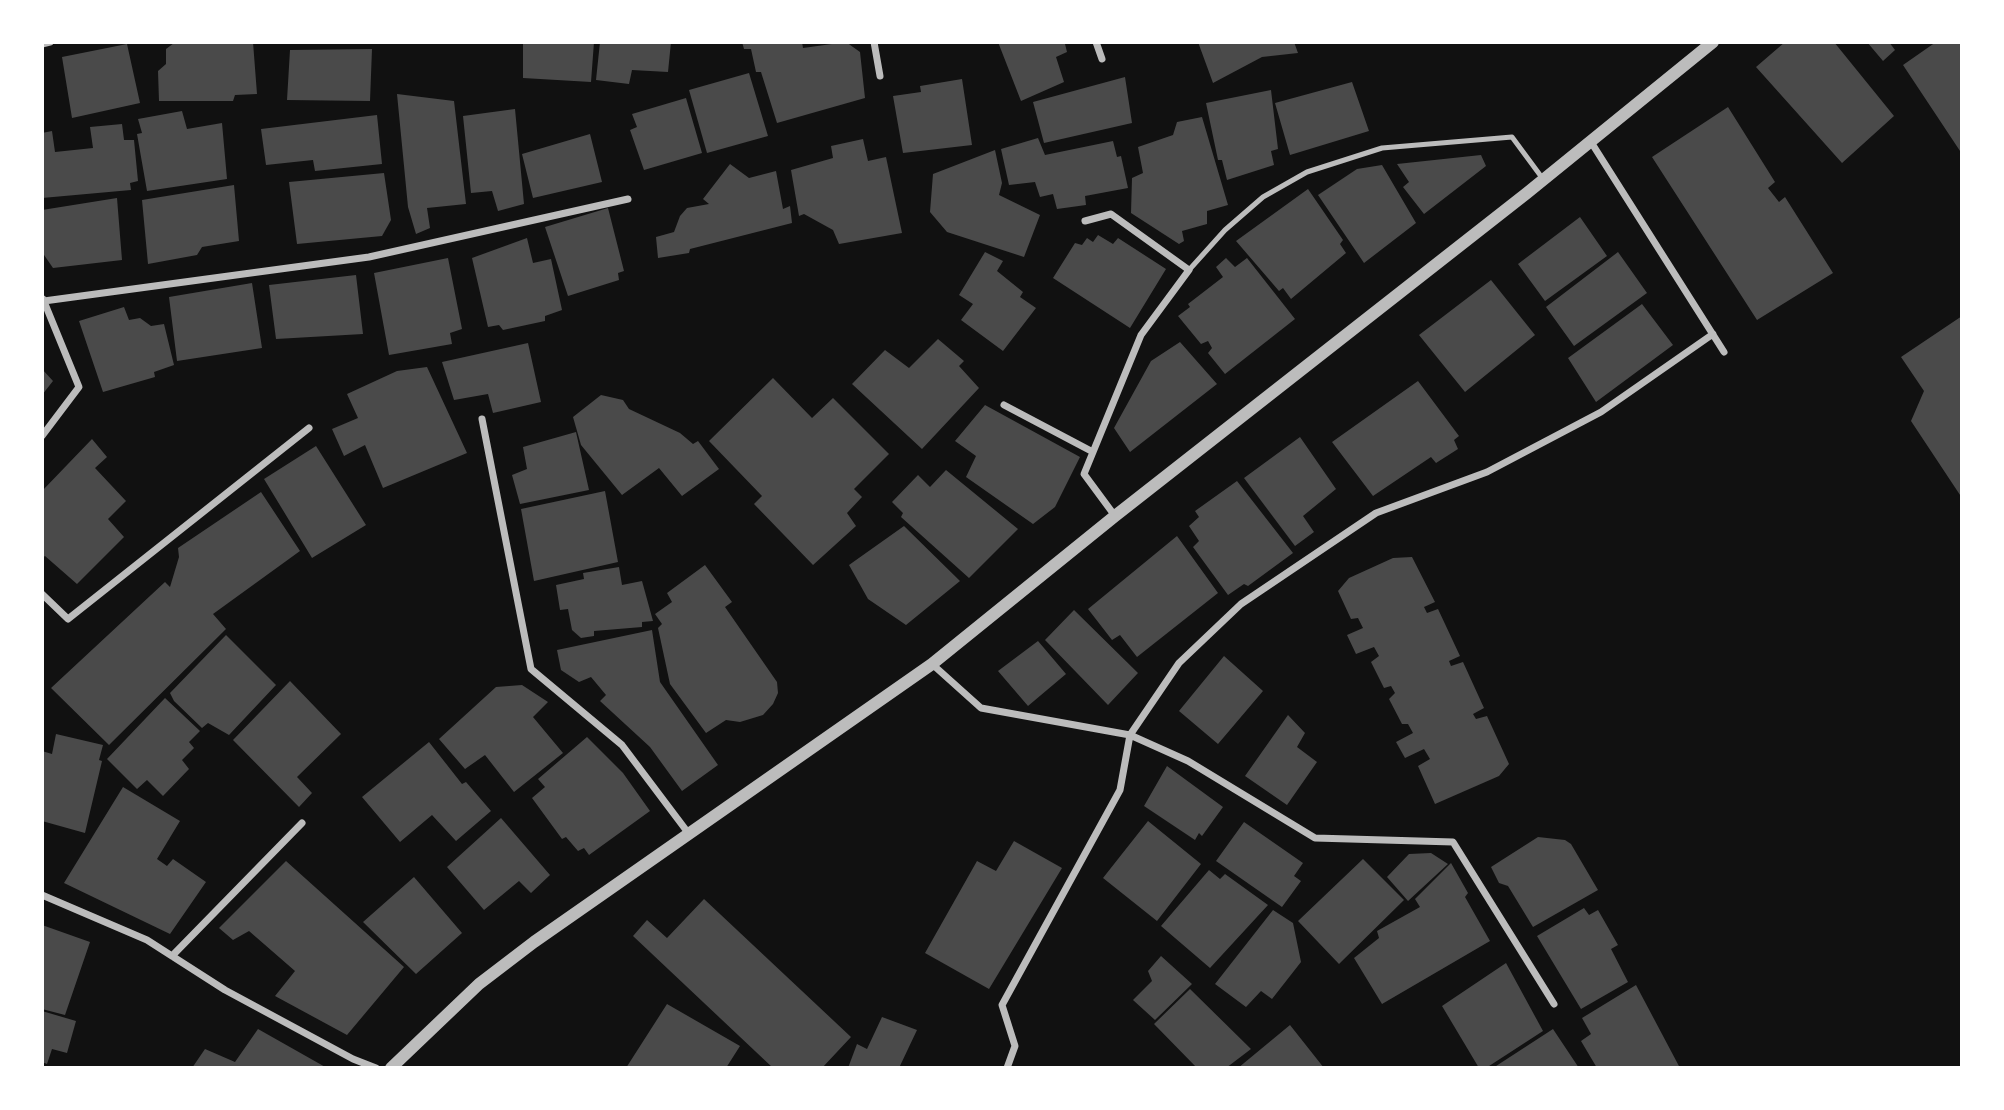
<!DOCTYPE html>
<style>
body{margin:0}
#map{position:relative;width:2004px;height:1110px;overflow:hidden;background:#111;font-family:"Sofia Sans Condensed",sans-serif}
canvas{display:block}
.frame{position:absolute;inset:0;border:44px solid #fff;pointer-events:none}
</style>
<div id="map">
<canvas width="2004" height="1110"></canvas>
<div class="frame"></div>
</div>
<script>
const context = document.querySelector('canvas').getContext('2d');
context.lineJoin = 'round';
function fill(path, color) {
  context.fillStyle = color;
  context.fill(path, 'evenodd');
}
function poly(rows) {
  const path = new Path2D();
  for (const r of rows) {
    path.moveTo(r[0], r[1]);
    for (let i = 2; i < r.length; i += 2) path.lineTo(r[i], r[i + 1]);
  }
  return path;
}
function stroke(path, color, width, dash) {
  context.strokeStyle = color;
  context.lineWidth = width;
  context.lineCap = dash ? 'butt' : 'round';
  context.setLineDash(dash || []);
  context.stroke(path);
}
fill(poly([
 [253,42,257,94,235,95,233,101,159,101,158,71,166,64,166,49,174,43],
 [523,42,594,42,591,82,523,78],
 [600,42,671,42,668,72,632,70,629,84,596,80],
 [742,42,802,42,803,48,846,42,860,52,865,98,777,123,761,72,756,72,751,49,744,49],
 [998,42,1070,42,1065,44,1067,52,1056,57,1064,82,1021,101],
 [1198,42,1294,42,1298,53,1262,57,1213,83],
 [1785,42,1834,42,1894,116,1842,163,1756,67],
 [1867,42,1889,42,1895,50,1883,61],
 [1936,42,1962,42,1962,154,1903,65],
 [127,44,140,103,72,118,62,57],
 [372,49,370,101,287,100,290,50],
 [749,73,768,136,707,153,689,90],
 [1125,77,1132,123,1044,143,1033,102],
 [962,79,972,145,903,153,893,96,921,92,920,86],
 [1352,82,1369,131,1290,155,1275,103],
 [1271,90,1278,149,1271,151,1274,165,1227,180,1222,160,1218,160,1206,103],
 [397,94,454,101,466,204,427,208,430,228,416,234,408,207],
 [686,98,702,153,644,170,630,130,637,127,632,114],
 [1728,107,1775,182,1768,188,1779,202,1785,197,1833,273,1757,320,1652,157],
 [515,109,524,204,498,211,492,191,471,193,463,116],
 [182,111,187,129,222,123,227,179,147,191,137,134,142,133,138,119],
 [377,115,382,164,315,171,313,160,266,165,261,129],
 [1202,117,1228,205,1207,211,1207,224,1182,231,1184,241,1179,244,1131,213,1132,178,1143,173,1138,147,1173,135,1177,122],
 [122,124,124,140,134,140,138,181,130,183,131,190,42,198,42,133,52,131,55,152,93,148,90,127],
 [590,134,602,182,533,198,522,154],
 [1038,138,1045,155,1113,141,1117,157,1121,156,1128,188,1085,196,1086,205,1057,209,1053,194,1040,197,1035,182,1009,185,1001,149],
 [863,139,868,161,886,157,902,233,839,244,833,230,804,214,799,216,791,170,833,158,831,146],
 [995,150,1002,183,999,195,1040,215,1024,257,947,232,930,212,933,174],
 [1481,155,1486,166,1424,214,1403,187,1409,182,1397,164],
 [730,164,749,178,776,171,783,209,790,206,792,223,690,249,689,253,658,258,656,237,674,232,680,216,687,208,709,204,703,199],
 [1382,165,1416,223,1364,263,1318,195,1357,169],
 [384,173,391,220,382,236,297,244,289,182],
 [234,185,239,241,202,247,197,255,148,264,142,200],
 [1308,189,1343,240,1340,244,1346,253,1291,299,1283,288,1279,291,1236,241],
 [117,198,122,260,53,268,42,252,42,210],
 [608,208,624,271,618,273,619,280,568,296,545,227],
 [1580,217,1607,256,1545,301,1518,264],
 [1098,235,1113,244,1118,238,1166,269,1130,328,1053,278,1075,243,1082,245,1087,238,1093,242],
 [527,238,533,263,551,259,562,310,545,316,545,321,503,330,499,325,488,327,472,258],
 [985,252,1003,261,997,271,1023,292,1020,297,1036,308,1003,351,961,320,973,304,959,295],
 [1618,252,1647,293,1574,346,1546,307],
 [448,258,462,329,450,333,452,344,389,355,374,273],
 [1226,258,1235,267,1247,258,1295,319,1225,374,1208,353,1212,348,1208,341,1201,344,1178,316,1190,307,1188,304,1223,277,1216,267],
 [356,275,363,334,276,339,269,285],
 [1491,280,1535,335,1465,392,1419,335],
 [252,283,262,348,177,361,169,297],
 [1642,304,1673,345,1596,402,1568,358],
 [124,307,129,320,140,318,151,326,164,324,174,365,154,372,155,377,103,392,79,321],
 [1962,316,1962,498,1911,421,1924,391,1901,357],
 [938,339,964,361,959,366,979,388,922,449,852,384,885,350,909,368],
 [1180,342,1217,384,1130,452,1114,428,1151,361],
 [528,343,541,402,493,413,488,394,454,400,442,362],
 [427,367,467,453,383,488,365,445,344,456,332,429,358,418,347,394,397,371],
 [42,369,53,381,42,395],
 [773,378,812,418,833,398,889,454,854,489,862,497,847,513,856,526,813,565,754,504,762,496,709,441],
 [1418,381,1459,436,1454,440,1458,449,1436,463,1431,457,1373,496,1332,442],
 [601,395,623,400,629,409,680,433,693,444,698,441,719,469,682,496,659,468,622,495,581,445,573,417],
 [985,405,1080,457,1055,507,1033,524,966,477,976,456,955,441],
 [576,432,589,490,520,504,512,475,527,469,523,447],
 [1300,437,1336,489,1303,516,1314,532,1295,546,1244,478],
 [92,439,107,457,95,468,126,501,108,519,124,537,77,584,45,556,42,558,42,491],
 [316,446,366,525,312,558,264,479],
 [946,470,1018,529,969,578,901,517,903,513,892,502,918,475,930,487],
 [1237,481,1293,553,1248,586,1244,584,1228,595,1193,547,1199,541,1189,526,1199,517,1195,511],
 [605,491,618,562,534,581,521,509],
 [261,492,300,551,213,614,226,629,109,745,51,688,165,582,170,587,179,557,178,548],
 [904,526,960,581,906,625,868,599,849,565],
 [1177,536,1218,593,1137,657,1120,635,1112,640,1088,609],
 [1412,557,1435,602,1424,607,1427,613,1438,609,1460,656,1449,661,1451,666,1463,662,1484,708,1473,714,1476,719,1487,716,1509,764,1499,776,1435,804,1418,766,1430,759,1424,749,1405,758,1396,742,1413,733,1408,724,1402,724,1389,699,1395,693,1391,686,1384,688,1371,662,1379,656,1374,647,1356,654,1347,635,1363,628,1358,618,1351,619,1338,591,1349,578,1393,558],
 [705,565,732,602,725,607,777,682,778,693,773,704,763,715,740,722,726,720,706,733,670,684,658,628,662,624,655,614,672,602,667,593],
 [619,567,622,585,642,581,653,621,642,622,642,627,594,631,594,636,581,638,572,630,568,609,560,610,556,585,584,579,583,573],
 [1074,610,1138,673,1108,705,1045,640],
 [652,630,660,682,718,765,682,791,650,747,600,701,606,695,591,677,579,682,561,670,557,650],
 [226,635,276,685,229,735,208,723,202,728,174,701,170,693],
 [1038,641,1066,674,1028,706,998,671],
 [1224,656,1263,691,1218,744,1179,711],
 [290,681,341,734,297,777,312,793,299,807,233,740],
 [522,685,548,702,533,717,563,753,514,792,485,755,465,769,439,739,496,687],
 [165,698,200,731,189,742,194,748,182,760,189,769,163,796,147,780,137,789,107,759],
 [1288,715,1305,733,1297,747,1317,762,1287,805,1245,776],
 [56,734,103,745,99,760,102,761,85,833,42,821,42,751,52,754],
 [587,737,623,773,650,811,589,855,584,848,578,851,566,837,562,839,532,798,545,787,538,779],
 [429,742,462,784,466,782,491,811,456,841,432,815,400,842,362,797],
 [1167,766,1223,807,1202,836,1199,833,1195,840,1144,806],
 [123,787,180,821,157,859,167,866,173,859,206,882,170,934,64,883],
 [501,818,550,875,531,893,519,881,484,910,447,867],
 [1148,821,1201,864,1157,921,1103,878],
 [1244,822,1303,863,1294,876,1301,881,1282,907,1216,861],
 [1538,837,1565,840,1571,844,1598,890,1533,927,1508,886,1499,883,1491,867],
 [1014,841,1062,868,989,989,925,953,977,861,996,871],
 [1431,853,1448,864,1408,901,1387,877,1409,854],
 [1363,859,1404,900,1339,964,1298,921],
 [286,861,404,967,347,1035,275,996,295,971,249,931,233,940,219,928],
 [1451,863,1468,893,1465,897,1490,941,1382,1004,1354,958,1379,938,1377,931,1420,907,1415,899],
 [1209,870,1220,879,1225,874,1268,905,1210,968,1161,926],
 [414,877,462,933,416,974,363,922],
 [704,899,851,1037,822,1068,773,1068,633,936,647,920,667,938],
 [1584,908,1589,915,1598,910,1618,945,1611,949,1628,982,1581,1009,1537,936],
 [1273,910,1293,923,1301,962,1272,999,1261,991,1246,1007,1215,984],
 [42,925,90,942,65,1015,42,1009],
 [1161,956,1192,984,1155,1020,1133,1000,1152,981,1148,971],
 [1506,963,1543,1031,1486,1068,1479,1068,1442,1006],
 [1636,985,1680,1068,1597,1068,1581,1041,1591,1034,1582,1018],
 [1190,989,1251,1049,1226,1068,1197,1068,1154,1024],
 [667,1004,740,1046,726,1068,626,1068],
 [42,1011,76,1021,67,1053,52,1049,47,1064,42,1062],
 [882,1017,917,1030,899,1068,848,1068,857,1044,867,1049],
 [1290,1025,1324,1068,1238,1068],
 [258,1029,327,1068,192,1068,205,1049,235,1062],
 [1553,1029,1579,1068,1493,1068]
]), '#4a4a4a');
stroke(poly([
 [1189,270,1225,230,1263,197,1307,172,1382,148,1512,137,1543,179]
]), '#bcbcbc', 5);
stroke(poly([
 [874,42,880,76],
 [1096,42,1102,59],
 [42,44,50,42],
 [1591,142,1724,352],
 [1085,221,1111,214,1189,270,1141,335,1084,474,1115,516],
 [44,301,369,257,628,199],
 [1004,405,1093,452],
 [482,419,531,669,622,745,689,834],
 [42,436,79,387,43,299],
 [42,594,68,619,309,428],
 [932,664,981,708,1130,735,1120,790,1002,1005,1015,1046,1007,1068],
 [42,895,147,940,225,990,353,1059,376,1068],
 [172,956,302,823],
 [1554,1004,1453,842,1315,838,1188,761,1130,735,1179,663,1241,604,1376,513,1487,472,1601,412,1713,334]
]), '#bcbcbc', 7);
stroke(poly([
 [391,1068,479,984,534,942,932,664,1115,516,1527,193,1713,42]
]), '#bcbcbc', 12);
</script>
